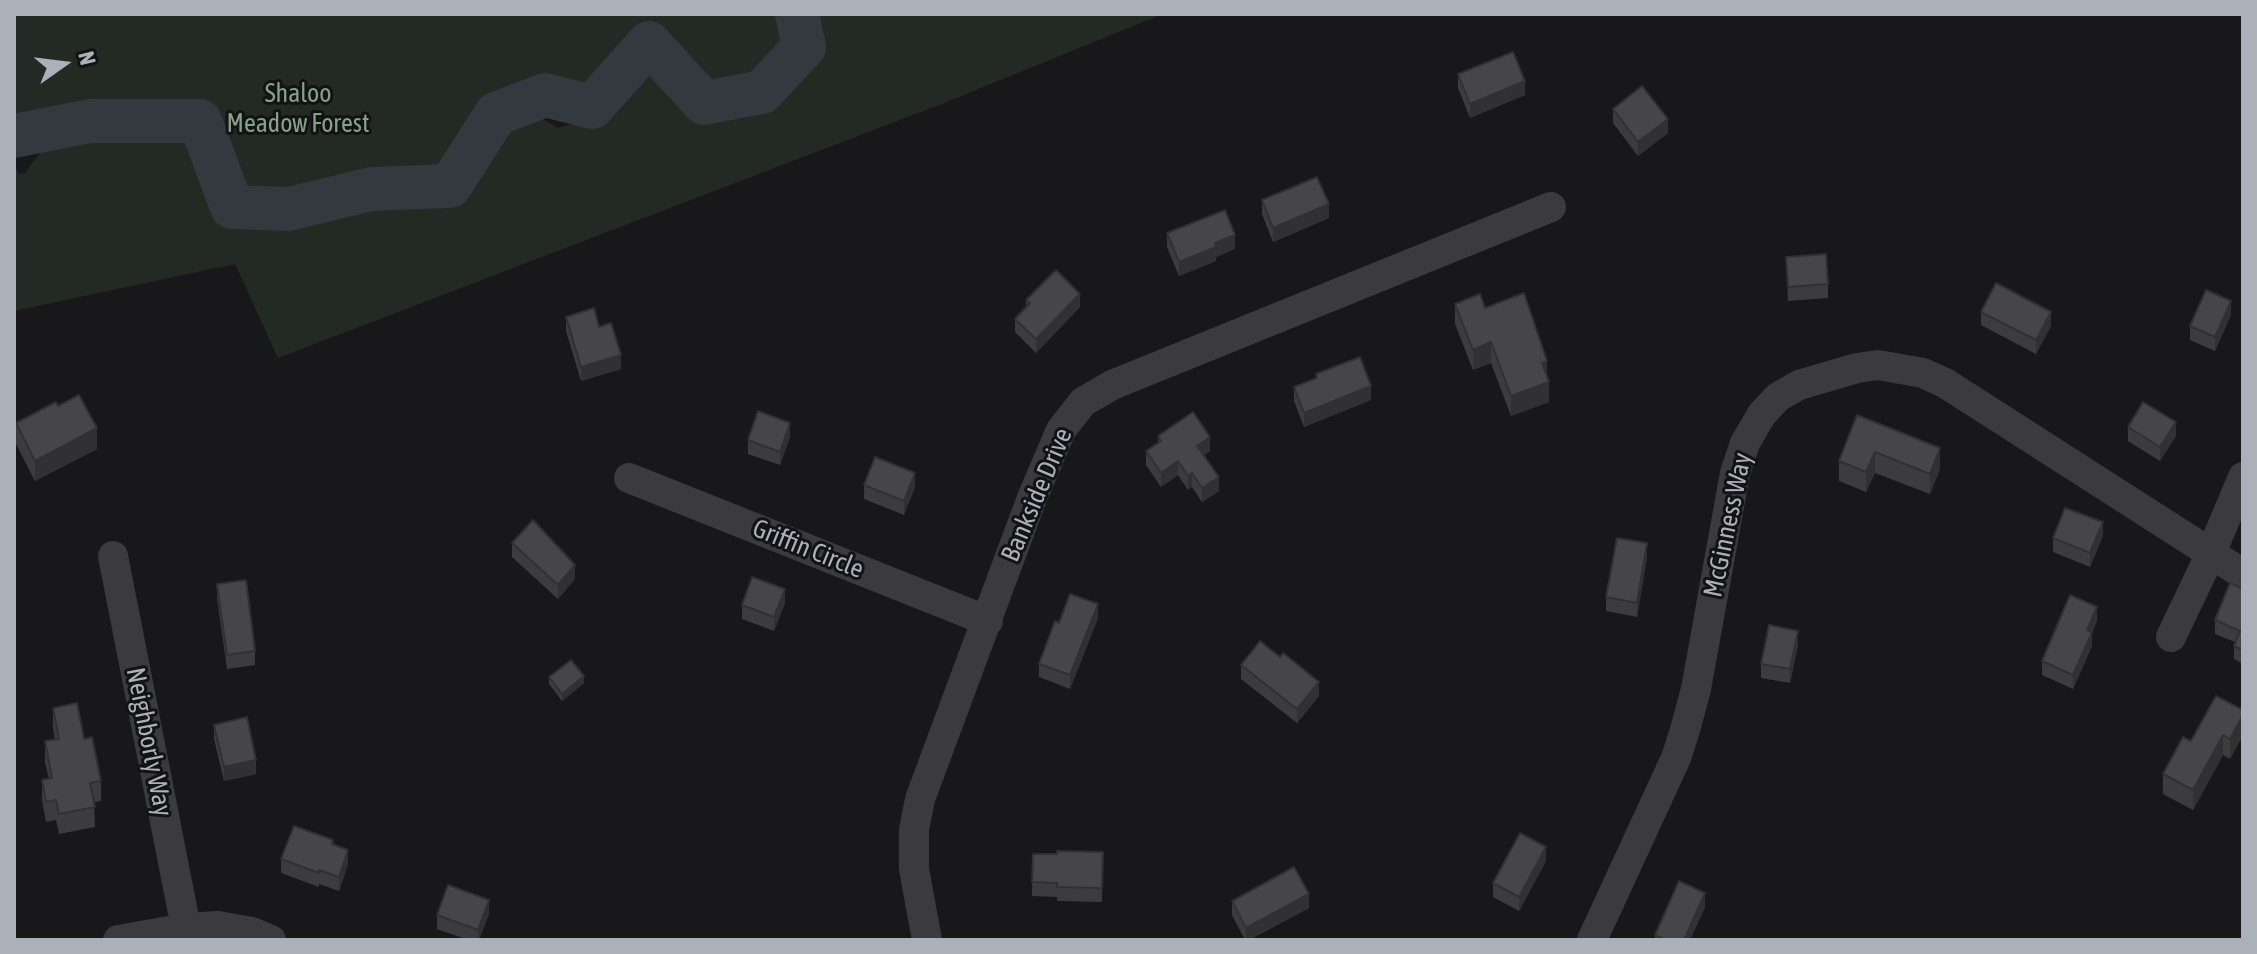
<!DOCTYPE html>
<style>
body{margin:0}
#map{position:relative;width:2257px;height:954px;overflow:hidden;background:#18181a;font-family:"Asap Condensed",sans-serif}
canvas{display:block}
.frame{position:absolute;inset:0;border:16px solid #acb0b8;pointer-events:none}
.north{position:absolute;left:24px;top:24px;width:80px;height:80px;-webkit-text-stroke:6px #131315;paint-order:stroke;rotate:76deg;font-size:22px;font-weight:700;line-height:32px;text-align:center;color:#acb0b8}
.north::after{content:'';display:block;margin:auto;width:28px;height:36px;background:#acb0b8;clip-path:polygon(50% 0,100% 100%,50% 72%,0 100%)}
</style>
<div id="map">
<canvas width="2257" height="954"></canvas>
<div class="frame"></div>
<div class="north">N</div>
</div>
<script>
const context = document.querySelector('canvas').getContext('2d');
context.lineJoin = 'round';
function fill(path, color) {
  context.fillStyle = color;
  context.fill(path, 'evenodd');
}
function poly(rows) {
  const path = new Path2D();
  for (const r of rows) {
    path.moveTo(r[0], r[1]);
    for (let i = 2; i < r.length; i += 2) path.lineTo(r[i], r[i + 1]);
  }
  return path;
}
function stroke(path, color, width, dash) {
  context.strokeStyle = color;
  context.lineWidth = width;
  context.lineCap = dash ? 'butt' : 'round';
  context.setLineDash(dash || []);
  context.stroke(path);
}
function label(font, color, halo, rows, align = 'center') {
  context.font = font + ' "Asap Condensed",sans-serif';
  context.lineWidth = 6;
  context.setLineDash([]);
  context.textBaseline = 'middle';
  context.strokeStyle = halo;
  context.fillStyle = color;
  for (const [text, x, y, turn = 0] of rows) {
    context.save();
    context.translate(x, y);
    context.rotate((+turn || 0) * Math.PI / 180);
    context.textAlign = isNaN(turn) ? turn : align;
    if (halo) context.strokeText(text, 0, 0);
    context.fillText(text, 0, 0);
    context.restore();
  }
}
fill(poly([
 [14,14,797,14,805,47,764,91,775,89,794,73,802,60,807,41,811,14,1163,14,939,105,278,358,235,264,14,311,14,163,19,174,25,173,56,131,93,126,95,122,14,136],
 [650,43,693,91,693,92,666,77,639,55],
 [610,88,604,104,575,114,569,125,557,128,540,117,536,99,545,95,592,107]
]), '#232a24');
stroke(poly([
 [14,136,90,121,200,121,232,207,289,209,371,189,450,186,496,114,545,95,592,107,649,43,704,103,762,92,804,47,797,14]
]), '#32393f', 44);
stroke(poly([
 [629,478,988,621],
 [113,556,186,928],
 [2171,637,2211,553,2243,477],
 [118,940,186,928,218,926,252,932,271,940],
 [927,940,914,869,914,830,920,799,1032,498,1061,430,1083,402,1112,385,1551,207],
 [1592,940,1676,758,1685,730,1696,689,1735,473,1745,443,1762,414,1778,397,1799,385,1857,368,1878,365,1923,373,1945,383,2243,574]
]), '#3a3a3f', 30);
fill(poly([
 [1458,74,1525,95,1470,118,1458,88],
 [1613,109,1668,133,1638,156,1613,123],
 [1262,200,1329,218,1273,242,1262,214],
 [1167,233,1235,249,1216,257,1216,261,1179,276,1167,247],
 [1786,257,1828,284,1828,298,1788,301],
 [1026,300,1080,307,1036,353,1015,332,1015,319,1026,306],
 [1455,304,1485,308,1547,378,1549,402,1511,416,1491,363,1473,370,1455,324],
 [1981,312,2051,326,2036,354,1981,325],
 [2231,315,2215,351,2190,340,2190,326],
 [566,317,599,327,621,369,581,381,566,331],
 [1316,374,1371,400,1304,427,1294,401,1294,387,1316,378],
 [58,406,97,449,35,481,16,444,16,423],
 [1857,415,1940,469,1930,494,1875,473,1866,492,1839,481,1839,461],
 [2128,427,2176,436,2160,461,2128,441],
 [1158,436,1210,451,1204,455,1219,491,1202,502,1192,487,1188,490,1178,475,1161,487,1146,465,1146,451,1158,443],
 [790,437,780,465,748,454,748,440],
 [864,485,915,487,904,515,864,499],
 [2103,536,2090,567,2053,552,2053,538],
 [512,543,575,579,558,599,512,557],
 [1647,557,1637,617,1606,611,1606,597],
 [217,584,255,651,255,665,227,669,217,598],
 [2243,589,2243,664,2234,659,2234,646,2235,642,2215,634,2215,620],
 [785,603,774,631,742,619,742,605],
 [1098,618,1070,689,1039,677,1039,664,1059,623],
 [2097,621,2092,633,2092,646,2073,689,2042,675,2042,661],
 [1798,645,1790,683,1761,678,1761,664],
 [1241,665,1319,696,1297,723,1241,679],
 [549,677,584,683,562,701,549,684],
 [53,708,84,739,101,781,101,801,94,802,95,827,59,834,56,820,46,822,42,800,42,780,49,779,45,762,45,741,55,740,53,728],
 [2243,710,2243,735,2230,759,2223,755,2193,810,2163,794,2163,774,2191,741],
 [214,725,256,774,224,781,214,739],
 [333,844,348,864,339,891,319,884,319,887,281,873,281,859],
 [1103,852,1102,902,1057,901,1057,897,1032,896,1033,854,1057,854],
 [1546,861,1519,911,1493,897,1493,883],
 [1232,901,1309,908,1249,940,1245,940,1232,915],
 [1705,907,1690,940,1655,940,1655,935],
 [489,914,479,940,468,940,437,929,437,915]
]), '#3c3c40');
fill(poly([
 [1525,81,1525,95,1470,118,1470,104],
 [1668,119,1668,133,1638,156,1638,142],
 [1329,204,1329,218,1273,242,1273,228],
 [1235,235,1235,249,1216,257,1216,261,1179,276,1179,262,1215,243],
 [1080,294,1080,307,1036,353,1036,339],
 [2231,301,2231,315,2215,351,2215,337],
 [2051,312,2051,326,2036,354,2036,340],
 [1491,342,1491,363,1473,370,1473,350],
 [621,355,621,369,581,381,581,367],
 [1547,361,1547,381,1542,363],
 [1549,382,1549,402,1511,416,1511,396],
 [1371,386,1371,400,1304,427,1304,413],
 [2176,422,2176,436,2160,461,2160,447],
 [790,423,790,437,780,465,780,452],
 [97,428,97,449,35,481,35,461],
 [1210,437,1210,451,1197,459,1197,446],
 [1940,448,1940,469,1930,494,1930,474],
 [1875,452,1875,473,1866,492,1866,472],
 [1178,461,1178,475,1161,487,1161,473],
 [915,473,915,487,904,515,904,501],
 [1192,473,1192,487,1188,490,1188,476],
 [1219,477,1219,491,1202,502,1202,488],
 [2103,522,2103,536,2090,567,2090,553],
 [1647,543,1647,557,1637,617,1637,603],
 [575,565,575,579,558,599,558,585],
 [785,589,785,603,774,631,774,617],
 [1098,604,1098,618,1070,689,1070,675],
 [2097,607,2097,621,2092,633,2092,646,2073,689,2073,675,2087,630],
 [1798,631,1798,645,1790,683,1790,669],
 [584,676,584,683,562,701,562,694],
 [1319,682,1319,696,1297,723,1297,709],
 [2243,715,2243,735,2230,759,2230,739],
 [2223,735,2223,755,2193,810,2193,790],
 [256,760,256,774,224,781,224,767],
 [1546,847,1546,861,1519,911,1519,897],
 [348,850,348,864,339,891,339,877],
 [1705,893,1705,907,1690,940,1684,940],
 [1309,894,1309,908,1249,940,1246,940,1246,928],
 [489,900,489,914,479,940,478,940,478,930]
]), '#313134');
const building = poly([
 [1513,52,1525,81,1470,104,1458,74,1513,52],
 [1642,86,1668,119,1638,142,1613,109,1642,86],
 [1317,177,1329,204,1273,228,1262,200,1317,177],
 [1225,210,1235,235,1215,243,1216,247,1179,262,1167,233,1225,210],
 [1826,254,1828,284,1788,287,1786,257,1826,254],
 [1056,270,1080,294,1036,339,1015,319,1030,303,1026,300,1056,270],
 [1996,283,2051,312,2036,340,1981,312,1996,283],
 [2206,290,2231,301,2215,337,2190,326,2206,290],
 [1524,293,1547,361,1542,363,1549,382,1511,396,1491,342,1473,350,1455,304,1480,294,1485,308,1524,293],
 [594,308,599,327,611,323,621,355,581,367,566,317,594,308],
 [1360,357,1371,386,1304,413,1294,387,1317,378,1316,374,1360,357],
 [79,395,97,428,35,461,16,423,56,402,58,406,79,395],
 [2143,402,2176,422,2160,447,2128,427,2143,402],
 [758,411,790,423,780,452,748,440,758,411],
 [1193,412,1210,437,1197,446,1219,477,1202,488,1192,473,1188,476,1178,461,1161,473,1146,451,1161,441,1158,436,1193,412],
 [1857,415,1940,448,1930,474,1875,452,1866,472,1839,461,1857,415],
 [875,457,915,473,904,501,864,485,875,457],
 [2065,508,2103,522,2090,553,2053,538,2065,508],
 [533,520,575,565,558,585,512,543,533,520],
 [1617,538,1647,543,1637,603,1606,597,1617,538],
 [752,577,785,589,774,617,742,605,752,577],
 [246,580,255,651,227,655,217,584,246,580],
 [2230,583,2243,589,2243,650,2234,646,2240,631,2215,620,2230,583],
 [1070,594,1098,604,1070,675,1039,664,1055,621,1059,623,1070,594],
 [2070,595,2097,607,2087,630,2092,632,2073,675,2042,661,2070,595],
 [1769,625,1798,631,1790,669,1761,664,1769,625],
 [1260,641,1280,657,1283,653,1319,682,1297,709,1241,665,1260,641],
 [571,660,584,676,562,694,549,677,571,660],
 [2216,696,2243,710,2243,715,2230,739,2223,735,2193,790,2163,774,2183,737,2191,741,2216,696],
 [77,703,84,739,92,737,101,781,90,783,95,807,59,814,56,800,46,802,42,780,52,778,45,741,59,739,53,708,77,703],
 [247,717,256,760,224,767,214,725,247,717],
 [294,826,333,840,332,844,348,850,339,877,319,870,319,873,281,859,294,826],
 [1520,833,1546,847,1519,897,1493,883,1520,833],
 [1057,851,1103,852,1102,888,1057,887,1057,883,1032,882,1033,854,1057,854,1057,851],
 [1294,867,1309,894,1246,928,1232,901,1294,867],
 [1679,881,1705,893,1684,940,1666,940,1655,935,1679,881],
 [448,885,489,900,478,930,437,915,448,885]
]);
fill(building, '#46464a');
stroke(building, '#313134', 2);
label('26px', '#85a188', '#131315', [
 ["Shaloo",298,94],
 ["Meadow Forest",298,124]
]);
label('26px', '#acb0b8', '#131315', [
 ["Bankside Drive",1037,495,-67],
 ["McGinness Way",1728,525,-78],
 ["Griffin Circle",808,549,22],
 ["Neighborly Way",149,742,79]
]);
</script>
